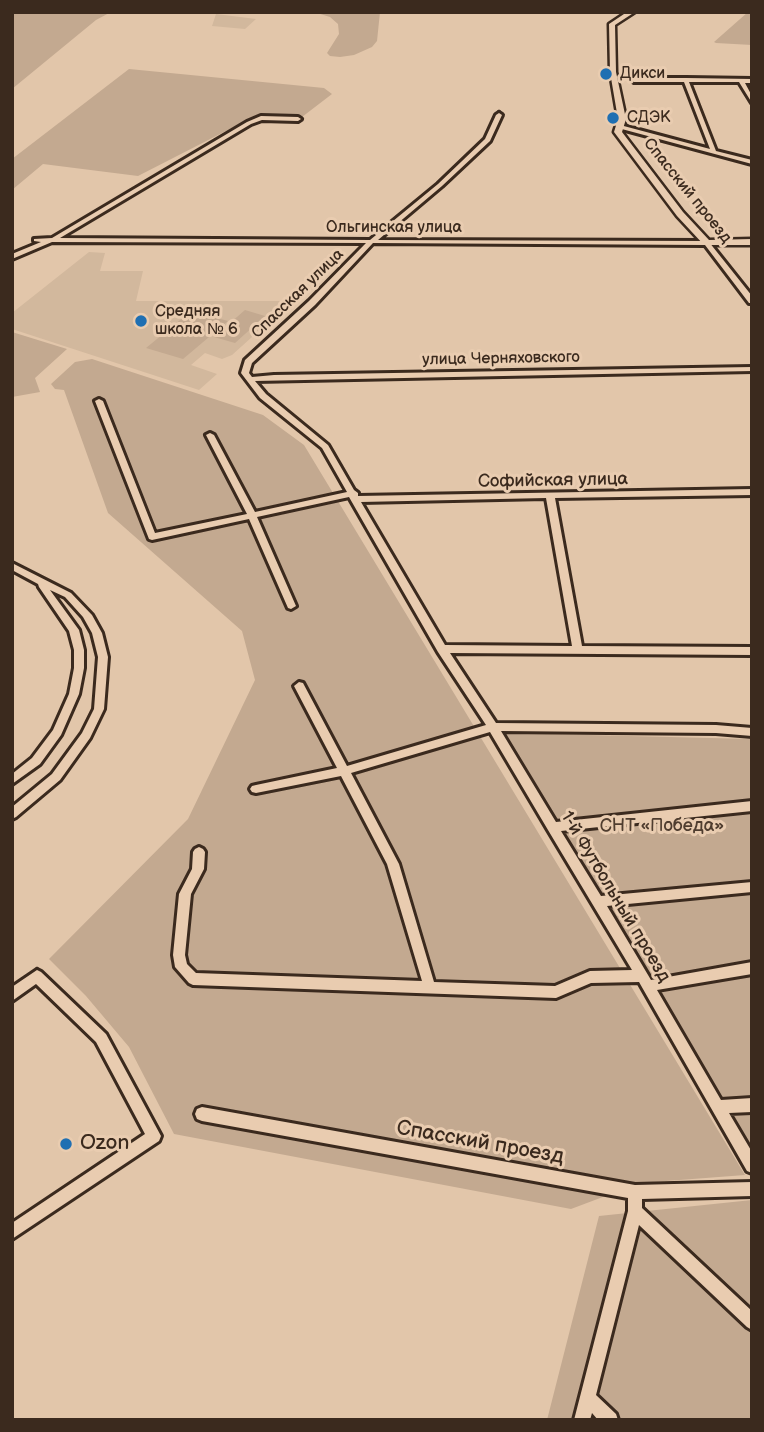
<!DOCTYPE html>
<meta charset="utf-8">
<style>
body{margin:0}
#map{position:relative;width:764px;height:1432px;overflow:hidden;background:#e2c6aa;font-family:"Balsamiq Sans",sans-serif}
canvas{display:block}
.frame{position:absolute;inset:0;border:14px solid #3b2a1e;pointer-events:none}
</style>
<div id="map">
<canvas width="764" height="1432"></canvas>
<div class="frame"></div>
</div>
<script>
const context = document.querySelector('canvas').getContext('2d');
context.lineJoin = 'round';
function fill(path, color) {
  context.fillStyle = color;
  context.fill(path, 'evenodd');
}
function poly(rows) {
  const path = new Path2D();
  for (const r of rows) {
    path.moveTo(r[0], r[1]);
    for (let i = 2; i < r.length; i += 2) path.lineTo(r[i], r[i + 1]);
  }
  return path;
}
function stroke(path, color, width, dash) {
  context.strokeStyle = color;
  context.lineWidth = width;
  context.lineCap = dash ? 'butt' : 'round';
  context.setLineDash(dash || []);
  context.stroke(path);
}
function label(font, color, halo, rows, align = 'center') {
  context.font = font + ' "Balsamiq Sans",sans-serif';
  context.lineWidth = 6;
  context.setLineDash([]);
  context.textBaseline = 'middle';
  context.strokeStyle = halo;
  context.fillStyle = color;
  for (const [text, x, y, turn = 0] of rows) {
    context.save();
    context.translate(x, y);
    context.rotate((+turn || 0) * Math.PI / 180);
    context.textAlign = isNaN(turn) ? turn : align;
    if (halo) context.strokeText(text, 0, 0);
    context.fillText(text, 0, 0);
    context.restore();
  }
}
fill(poly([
 [216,14,256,19,245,29,212,26],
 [89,252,105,253,100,271,143,271,136,301,292,301,232,355,222,359,205,353,191,365,217,374,199,390,12,329,12,313]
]), '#d2b89d');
fill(poly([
 [12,12,111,12,96,20,12,89],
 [314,12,380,12,377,41,372,47,354,55,340,57,330,56,327,53,339,34,338,24,330,17],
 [748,12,752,12,752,45,716,43,714,42],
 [129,69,324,88,332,94,302,117,259,114,138,176,43,164,12,190,12,159],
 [245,310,265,316,235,343,214,337],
 [191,311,228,321,183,359,146,348],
 [12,332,67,349,35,378,40,392,12,397],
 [92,359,263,415,304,445,745,1175,640,1183,571,1209,174,1134,129,1047,86,996,49,959,188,819,255,680,242,631,108,513,64,390,55,389,51,384,75,362],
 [505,733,752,739,752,1148,556,824],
 [752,1200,752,1420,547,1420,599,1216]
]), '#c3a990');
const minor = poly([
 [686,78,752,79,752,83,745,83,752,96,752,103,739,82,689,82,716,151,752,160,752,164,618,128,617,127,620,125,710,149,684,82,634,82,631,80,634,78,686,78],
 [499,113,502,115,490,141,442,186,378,240,707,241,709,242,752,296,752,303,749,303,705,245,373,243,315,305,252,363,249,373,252,377,274,375,752,367,752,371,255,381,266,394,328,445,354,490,358,493,358,496,752,489,752,495,555,498,582,646,752,647,752,655,450,653,496,723,716,725,752,728,752,736,716,733,501,731,556,822,752,801,752,811,561,831,601,896,752,882,752,892,607,906,651,980,752,962,752,974,657,990,721,1100,752,1098,752,1112,729,1113,752,1152,752,1173,747,1171,639,982,591,983,556,998,193,985,189,983,175,967,173,955,179,894,192,869,193,852,195,849,199,847,203,849,205,852,204,869,191,894,185,955,187,964,196,973,422,981,387,864,341,776,256,793,252,792,250,789,252,786,256,785,337,768,294,686,299,682,303,683,347,766,486,725,438,652,349,497,257,517,296,606,291,609,288,608,249,519,152,540,149,539,95,401,99,399,103,401,155,533,247,514,206,435,210,433,214,435,255,512,347,492,322,448,260,398,241,373,245,360,309,301,366,243,52,242,12,259,12,254,41,242,34,241,34,239,52,238,247,122,261,116,298,117,301,119,298,121,262,120,251,124,60,238,370,240,438,184,485,139,496,115,499,113],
 [546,498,572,646,445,645,361,502,546,498],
 [490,732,548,830,632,970,590,971,555,986,434,982,399,864,351,773,490,732],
 [12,563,71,593,92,615,102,633,108,657,104,709,90,738,60,780,16,817,12,819,12,807,52,774,82,733,94,709,98,657,92,633,83,617,65,597,50,590,79,630,84,650,84,668,79,694,61,735,40,764,12,784,12,774,32,758,53,730,69,694,74,668,74,650,69,631,39,587,38,584,12,570,12,563],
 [37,970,41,972,106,1034,161,1136,159,1141,12,1239,12,1223,145,1134,96,1042,36,984,12,1001,12,987,37,970],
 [202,1107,635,1185,752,1182,752,1196,642,1199,642,1208,752,1311,752,1330,747,1327,639,1225,596,1395,616,1414,618,1420,598,1420,592,1413,590,1420,574,1420,628,1211,628,1198,202,1121,197,1119,195,1114,197,1109,202,1107]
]);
const tertiary = poly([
 [627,12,635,12,615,25,616,72,626,119,622,132,683,212,709,240,752,239,752,245,704,245,677,216,614,132,618,119,610,72,609,24,627,12]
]);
stroke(minor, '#3b2a1e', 6);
stroke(tertiary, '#3b2a1e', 5);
fill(minor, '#e9ccb0');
fill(tertiary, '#e9ccb0');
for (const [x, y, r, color] of [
 [606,74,7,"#1f6fb2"],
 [613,118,7,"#1f6fb2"],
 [141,321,7,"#1f6fb2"],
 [66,1144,7,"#1f6fb2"]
]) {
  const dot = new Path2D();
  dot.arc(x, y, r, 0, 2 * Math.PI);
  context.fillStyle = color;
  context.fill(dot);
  stroke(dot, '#e9ccb0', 2.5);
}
label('16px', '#3b2a1e', '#e9ccb0', [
 ["Дикси",620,74],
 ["СДЭК",627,118],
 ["Средняя",155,312],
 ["школа № 6",155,330]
], 'left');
label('16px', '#3b2a1e', '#e9ccb0', [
 ["Спасский проезд",687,191,51],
 ["Ольгинская улица",394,228],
 ["Спасская улица",298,294,-44],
 ["улица Черняховского",501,359,-1]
]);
label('18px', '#3b2a1e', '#e9ccb0', [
 ["Софийская улица",553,481,-1],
 ["1-й Футбольный проезд",615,897,59]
]);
label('18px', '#4f3d2f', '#e9ccb0', [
 ["СНТ «Победа»",662,826]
]);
label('21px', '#3b2a1e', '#e9ccb0', [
 ["Спасский проезд",480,1143,10]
]);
label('21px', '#3b2a1e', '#e9ccb0', [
 ["Ozon",80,1144]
], 'left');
</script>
